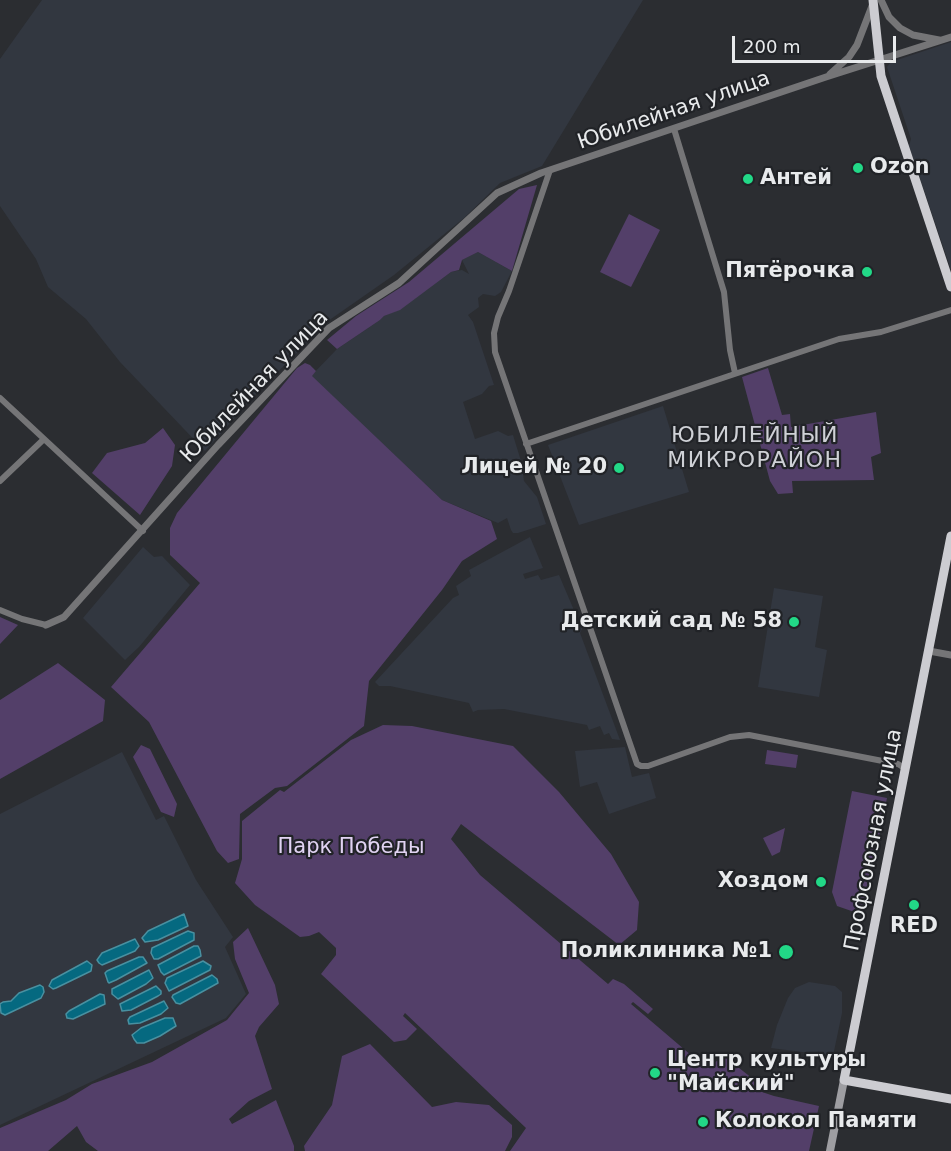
<!DOCTYPE html>
<meta charset="utf-8">
<style>
body{margin:0}
#map{position:relative;width:951px;height:1151px;overflow:hidden;background:#2b2d31;font-family:"DejaVu Sans",sans-serif}
canvas{display:block}
.scale{position:absolute;left:732px;top:36px;width:164px;height:27px;box-sizing:border-box;border:3px solid #e8eaec;border-top:0;padding-left:8px;font-size:18px;line-height:21px;white-space:nowrap;color:#e8eaec;-webkit-text-stroke:4px #212327;paint-order:stroke}
</style>
<div id="map">
<canvas width="951" height="1151"></canvas>
<div class="scale">200 m</div>
</div>
<script>
const context = document.querySelector('canvas').getContext('2d');
context.lineJoin = 'round';
function fill(path, color) {
  context.fillStyle = color;
  context.fill(path, 'evenodd');
}
function poly(rows) {
  const path = new Path2D();
  for (const r of rows) {
    path.moveTo(r[0], r[1]);
    for (let i = 2; i < r.length; i += 2) path.lineTo(r[i], r[i + 1]);
  }
  return path;
}
function stroke(path, color, width, dash) {
  context.strokeStyle = color;
  context.lineWidth = width;
  context.lineCap = dash ? 'butt' : 'round';
  context.setLineDash(dash || []);
  context.stroke(path);
}
function label(font, color, halo, rows, align = 'center') {
  context.font = font + ' "DejaVu Sans",sans-serif';
  context.lineWidth = 4.5;
  context.setLineDash([]);
  context.textBaseline = 'middle';
  context.strokeStyle = halo;
  context.fillStyle = color;
  for (const [text, x, y, turn = 0] of rows) {
    context.save();
    context.translate(x, y);
    context.rotate((+turn || 0) * Math.PI / 180);
    context.textAlign = isNaN(turn) ? turn : align;
    if (halo) context.strokeText(text, 0, 0);
    context.fillText(text, 0, 0);
    context.restore();
  }
}
fill(poly([
 [42,0,643,0,542,166,500,183,464,218,394,275,328,321,254,396,205,451,120,362,86,319,48,287,36,259,0,206,0,59],
 [951,42,951,270,909,146,911,139,887,67,891,62],
 [478,252,512,271,501,292,495,296,483,294,478,298,479,307,468,315,473,322,494,385,489,386,482,394,463,402,475,439,498,431,508,436,513,435,521,461,524,481,537,497,546,524,518,533,513,533,511,530,507,518,498,523,442,500,311,376,337,349,380,320,384,316,400,309,451,272,462,270,469,274,462,260],
 [663,406,689,492,579,525,548,445],
 [530,537,543,568,523,574,525,579,538,575,541,580,559,575,582,629,580,633,620,740,612,739,609,733,604,735,600,726,589,730,587,725,504,709,478,710,473,712,469,703,390,686,379,686,375,682,453,598,459,595,456,586,471,576,469,570],
 [143,547,154,557,162,556,190,585,139,647,125,660,83,618],
 [774,588,823,596,815,647,827,650,819,697,758,687],
 [625,747,632,777,649,773,656,798,609,814,597,782,580,787,575,751],
 [122,752,156,820,164,816,196,880,233,937,225,947,246,994,226,1018,0,1125,0,814],
 [809,982,835,986,842,992,842,1013,833,1056,771,1048,777,1025,788,998,795,988]
]), '#323740');
fill(poly([
 [537,185,512,271,478,252,462,260,459,270,451,272,400,310,384,316,380,320,337,349,327,340,356,316,409,282,519,189],
 [629,214,660,230,631,287,600,272],
 [305,363,310,365,316,371,312,376,442,500,491,521,497,539,462,561,442,590,369,681,364,726,287,786,275,788,240,814,239,859,228,863,217,851,149,722,111,687,200,583,170,555,170,528,177,513,297,368],
 [768,368,782,415,790,414,791,427,876,412,881,453,871,457,874,480,792,481,793,493,778,494,770,481,742,377],
 [163,428,175,445,172,466,140,515,92,473,107,453,145,443],
 [0,617,18,625,0,644],
 [58,663,105,700,103,721,0,779,0,700],
 [383,725,412,726,513,746,559,792,611,854,639,902,637,930,619,945,461,824,451,839,480,875,608,984,613,979,624,984,653,1009,648,1014,633,1002,631,1004,705,1067,725,1057,757,1082,756,1086,750,1088,774,1096,819,1106,809,1151,510,1151,526,1128,405,1013,403,1016,417,1029,406,1040,394,1042,321,974,336,955,336,948,319,932,309,936,300,937,255,905,235,883,242,859,242,821,280,790,284,792,351,740],
 [141,745,150,749,177,804,174,817,161,812,133,757],
 [767,750,798,755,796,768,765,764],
 [852,791,887,798,863,915,837,906,832,892],
 [785,828,780,852,772,856,763,838],
 [248,928,275,985,279,1004,259,1027,255,1036,272,1089,249,1101,229,1119,232,1124,276,1100,294,1146,294,1151,98,1151,86,1142,77,1126,48,1151,0,1151,0,1128,66,1100,92,1084,152,1062,227,1020,249,993,235,959,233,942],
 [370,1044,432,1107,456,1102,489,1105,512,1125,512,1137,505,1151,305,1151,304,1146,332,1105,342,1056]
]), '#533f69');
const water = poly([
 [184,914,188,926,158,940,145,942,142,938,148,931,184,914],
 [188,931,194,933,194,940,158,959,154,959,151,953,152,948,188,931],
 [135,939,139,946,135,951,102,965,99,963,97,960,102,953,135,939],
 [194,946,198,946,200,950,201,956,164,975,161,972,158,965,194,946],
 [139,957,143,957,147,963,116,980,109,983,108,982,105,973,107,971,139,957],
 [87,961,92,965,91,971,56,988,53,989,49,986,52,980,87,961],
 [203,961,211,966,210,970,169,991,165,983,167,978,203,961],
 [149,970,153,978,146,984,118,999,112,994,112,989,149,970],
 [212,975,217,979,218,983,180,1004,176,1003,172,997,173,995,212,975],
 [40,985,43,987,44,992,41,998,5,1015,1,1013,0,1004,3,1002,11,1001,19,993,40,985],
 [156,986,161,991,161,994,158,996,131,1010,122,1011,120,1004,156,986],
 [100,994,104,995,105,1004,73,1019,67,1018,66,1014,69,1011,100,994],
 [164,1001,168,1008,161,1014,140,1023,129,1024,128,1020,130,1017,164,1001],
 [173,1018,176,1026,160,1036,144,1043,137,1043,134,1039,132,1035,141,1028,165,1018,173,1018]
]);
fill(water, '#056980');
stroke(water, '#4990a0', 1.5);
stroke(poly([
 [674,129,724,292,730,350,735,373],
 [550,170,509,291,498,317,494,333,495,352,637,764,641,766,648,766,730,737,749,735,898,764,906,769],
 [0,398,143,531],
 [526,444,839,339,881,332,951,310],
 [0,481,44,439],
 [0,610,22,619,46,625]
]), '#757577', 6);
stroke(poly([
 [881,0,889,17,900,28,913,35,939,40],
 [830,74,849,57,857,45,872,6],
 [46,625,64,617,218,445,329,328,399,283,497,193,541,173,826,77,951,37],
 [929,651,951,655]
]), '#757577', 7);
stroke(poly([
 [830,1151,844,1080]
]), '#9e9ea2', 8);
stroke(poly([
 [873,0,881,76,951,287],
 [951,536,844,1080,951,1099]
]), '#ccccd1', 9);
for (const [x, y, r, color] of [
 [858,168,6,"#22d887"],
 [748,179,6,"#22d887"],
 [867,272,6,"#22d887"],
 [619,468,6,"#22d887"],
 [794,622,6,"#22d887"],
 [821,882,6,"#22d887"],
 [914,905,6,"#22d887"],
 [786,952,8,"#22d887"],
 [655,1073,6,"#22d887"],
 [703,1122,6,"#22d887"]
]) {
  const dot = new Path2D();
  dot.arc(x, y, r, 0, 2 * Math.PI);
  context.fillStyle = color;
  context.fill(dot);
  stroke(dot, '#212327', 2);
}
label('21px', '#e8eaec', '#212327', [
 ["Юбилейная улица",674,111,-19],
 ["Юбилейная улица",255,387,-46],
 ["Профсоюзная улица",874,840,-79]
]);
label('bold 21px', '#e8eaec', '#212327', [
 ["Ozon",870,168,"left"],
 ["Антей",760,179,"left"],
 ["Пятёрочка",855,272],
 ["Лицей № 20",607,468],
 ["Детский сад № 58",782,622],
 ["Хоздом",809,882],
 ["RED",914,927,"center"],
 ["Поликлиника №1",772,952],
 ["Центр культуры",667,1061,"left"],
 ["\"Майский\"",667,1085,"left"],
 ["Колокол Памяти",715,1122,"left"]
], 'right');
label('21px', '#e1d3f3', '#212327', [
 ["Парк Победы",351,848]
]);
context.letterSpacing = '1.5px';
label('22px', '#cfd1d6', '#212327', [
 ["ЮБИЛЕЙНЫЙ",755,436],
 ["МИКРОРАЙОН",755,461]
]);
context.letterSpacing = '0px';
</script>
